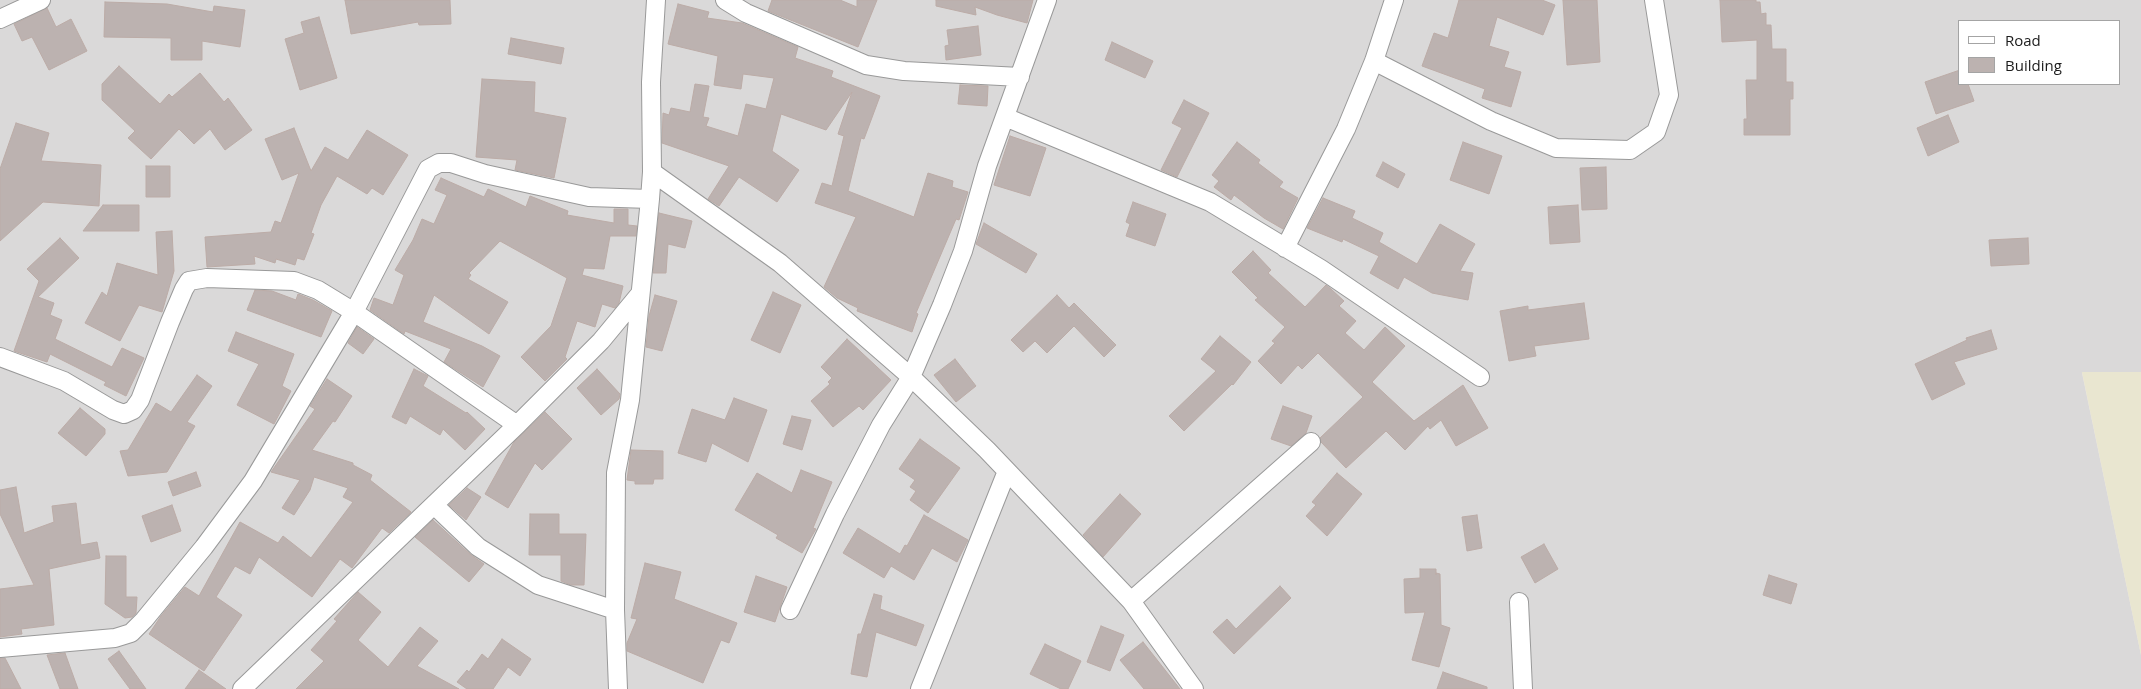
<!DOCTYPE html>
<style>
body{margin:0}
#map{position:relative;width:2141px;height:689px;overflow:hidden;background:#ece7e3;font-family:"Open Sans",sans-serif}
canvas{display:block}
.legend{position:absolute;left:1958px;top:20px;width:162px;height:65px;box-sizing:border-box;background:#fff;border:1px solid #a4a4a4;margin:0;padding:6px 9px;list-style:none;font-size:15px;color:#1c1c1c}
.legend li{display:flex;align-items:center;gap:10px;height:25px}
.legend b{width:25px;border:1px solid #a4a4a4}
</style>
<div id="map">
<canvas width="2141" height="689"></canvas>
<ul class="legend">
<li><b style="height:6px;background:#fff"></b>Road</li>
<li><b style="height:14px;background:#bcb2b0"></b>Building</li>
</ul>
</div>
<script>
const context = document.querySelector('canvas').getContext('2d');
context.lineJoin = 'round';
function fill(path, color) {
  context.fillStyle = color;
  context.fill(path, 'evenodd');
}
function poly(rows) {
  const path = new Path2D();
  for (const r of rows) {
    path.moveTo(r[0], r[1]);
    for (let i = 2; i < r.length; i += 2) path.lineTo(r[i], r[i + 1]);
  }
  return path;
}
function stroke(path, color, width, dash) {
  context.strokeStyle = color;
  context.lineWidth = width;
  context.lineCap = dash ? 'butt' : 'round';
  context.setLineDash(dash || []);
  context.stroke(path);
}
fill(poly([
 [0,0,2141,0,2141,372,2082,373,2141,655,2141,689,0,689],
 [1960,21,2120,21,2120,84,1960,84]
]), '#dad9d9');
fill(poly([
 [2082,372,2141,372,2141,655]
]), '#e9e6d0');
const building = poly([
 [345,0,450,0,451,24,419,25,418,22,351,34,345,0],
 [772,0,840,0,857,7,857,0,877,0,858,47,768,11,772,0],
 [936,0,1033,0,1027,23,997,15,975,7,976,15,936,6,936,0],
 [1459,0,1542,0,1555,5,1543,35,1497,17,1489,46,1509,52,1504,67,1521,72,1511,107,1482,98,1485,89,1422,66,1434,33,1448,38,1459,0],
 [1563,0,1597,0,1600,62,1567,65,1563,0],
 [1720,0,1756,0,1756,2,1760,2,1761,14,1766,13,1766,25,1771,25,1772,49,1786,49,1786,82,1793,82,1793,99,1790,99,1790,135,1744,135,1744,119,1747,119,1746,80,1757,80,1757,40,1722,42,1720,0],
 [105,2,167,4,213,12,214,6,245,10,240,47,202,41,202,60,171,60,171,38,104,37,105,2],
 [678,4,709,12,707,18,742,23,798,47,795,58,833,71,831,77,880,96,864,139,861,138,848,191,914,217,928,173,953,181,952,187,968,192,959,220,956,219,916,313,918,314,912,332,857,311,858,308,837,298,824,287,856,217,815,203,822,183,832,186,844,136,838,134,852,92,826,130,781,114,772,151,799,170,777,202,739,177,719,206,708,199,729,166,662,143,663,113,669,115,671,108,690,112,695,84,709,86,703,117,709,118,706,126,738,136,746,104,766,109,774,78,743,74,741,89,714,85,718,56,668,44,678,4],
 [47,8,56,27,71,19,87,51,49,70,32,37,22,41,14,24,47,8],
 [319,17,337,78,300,90,285,39,304,33,301,22,319,17],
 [978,26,981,55,946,60,945,46,949,45,947,30,978,26],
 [511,38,564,48,561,64,508,54,511,38],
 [1112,42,1153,61,1145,78,1105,60,1112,42],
 [119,66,160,104,169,94,172,97,200,73,224,102,228,98,252,130,225,150,210,129,194,144,179,129,151,159,128,138,135,131,102,100,102,84,119,66],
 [1960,70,1960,84,1968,84,1974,101,1936,114,1925,82,1960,70],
 [482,79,535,82,534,112,566,118,554,178,515,170,517,160,476,157,482,79],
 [960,85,988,86,987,106,958,104,960,85],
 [1184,100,1209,113,1177,177,1161,170,1182,128,1172,123,1184,100],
 [1948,115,1959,142,1928,156,1917,128,1948,115],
 [16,123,49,133,41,161,101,165,99,206,43,202,0,241,0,169,16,123],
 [294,128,311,171,325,147,348,160,367,130,408,155,383,195,372,188,367,194,337,176,321,205,311,233,314,234,304,260,297,258,295,265,276,259,275,263,254,256,255,264,207,267,205,237,271,232,275,221,281,223,299,173,282,180,265,139,294,128],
 [1010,136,1046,148,1030,196,994,185,1010,136],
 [1237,142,1260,160,1258,163,1283,182,1279,187,1298,198,1283,229,1264,218,1234,195,1231,200,1214,187,1219,181,1212,175,1237,142],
 [1463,142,1502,156,1489,194,1450,180,1463,142],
 [1383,162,1405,174,1398,188,1376,176,1383,162],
 [146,166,170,166,170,197,146,197,146,166],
 [1606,167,1607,209,1582,210,1580,168,1606,167],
 [441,178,484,197,488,189,526,207,530,196,568,211,567,215,614,223,614,209,628,209,628,225,637,226,636,236,610,236,604,269,584,268,582,275,623,286,619,303,615,308,602,304,595,327,577,321,565,357,567,359,545,381,521,357,551,326,567,278,500,241,469,273,471,275,468,279,508,302,489,334,434,295,423,322,482,346,500,356,483,387,444,362,451,349,405,331,404,334,370,310,374,298,393,305,404,275,395,270,413,240,422,219,434,224,447,195,435,190,441,178],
 [1323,198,1355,211,1352,218,1383,233,1379,242,1417,264,1440,224,1475,244,1460,271,1473,273,1468,300,1432,293,1404,277,1398,289,1370,273,1379,256,1343,239,1342,242,1307,228,1323,198],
 [1133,202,1166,214,1155,246,1126,236,1130,224,1126,222,1133,202],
 [103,205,139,205,139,231,83,231,103,205],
 [1578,205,1580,242,1550,244,1548,207,1578,205],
 [659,213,692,221,685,248,668,244,666,273,653,273,659,213],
 [984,223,1037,254,1026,273,976,244,984,223],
 [172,231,174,271,162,312,139,305,120,341,85,323,102,292,107,296,117,263,158,275,156,232,172,231],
 [60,238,79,258,38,297,54,303,50,315,62,320,55,339,112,367,122,348,144,358,126,396,104,385,106,382,50,354,47,362,14,351,39,281,27,269,60,238],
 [2028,238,2029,264,1991,266,1989,240,2028,238],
 [1253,251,1271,270,1268,273,1305,307,1326,285,1331,289,1344,301,1339,306,1356,321,1345,333,1364,350,1385,327,1405,346,1372,382,1414,421,1463,385,1488,428,1456,446,1441,420,1430,429,1428,426,1405,450,1386,431,1346,468,1321,442,1320,438,1363,397,1318,353,1302,369,1298,365,1281,384,1258,361,1275,343,1272,341,1285,327,1255,300,1258,298,1232,272,1253,251],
 [255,290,272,291,296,300,298,294,313,300,332,311,321,337,247,310,255,290],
 [773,292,801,305,780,353,751,340,773,292],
 [655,295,677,301,662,351,646,347,649,316,655,295],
 [1057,295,1069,308,1074,303,1116,345,1104,357,1074,326,1047,353,1035,341,1023,352,1011,340,1057,295],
 [1584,303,1589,339,1534,346,1536,356,1509,361,1500,311,1528,306,1528,310,1584,303],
 [357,327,374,339,363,354,348,343,357,327],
 [1991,330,1997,349,1954,362,1965,384,1932,400,1915,364,1967,340,1966,338,1991,330],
 [236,332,294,354,282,386,291,391,274,424,237,405,259,364,228,351,236,332],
 [1220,336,1251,362,1233,385,1232,384,1184,431,1169,416,1216,371,1201,359,1220,336],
 [847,339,891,380,863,410,859,406,833,427,811,401,830,384,828,382,832,378,821,367,847,339],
 [955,359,976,386,956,402,934,375,955,359],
 [414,369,428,376,423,386,466,413,467,412,485,429,465,450,443,429,440,435,410,416,406,424,392,417,414,369],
 [597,369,620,394,619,399,601,415,577,388,597,369],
 [197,375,212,386,187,422,195,426,167,472,128,476,120,451,128,450,156,403,171,412,197,375],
 [327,379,352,396,335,422,333,421,312,450,353,463,353,465,372,475,370,480,411,512,389,533,382,528,352,568,340,559,312,597,259,557,250,574,235,566,216,597,242,615,204,671,149,634,161,616,185,587,199,596,240,522,278,543,283,536,311,558,353,502,343,497,348,488,314,477,310,490,294,515,282,508,300,480,271,472,315,409,310,406,327,379],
 [734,398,767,410,748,462,712,443,706,462,678,453,692,409,725,420,734,398],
 [1283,406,1312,416,1306,433,1291,446,1271,439,1283,406],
 [80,408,105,429,105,434,86,456,58,433,80,408],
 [545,412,572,439,542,470,535,463,508,508,485,494,514,442,545,412],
 [792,416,811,420,802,450,783,444,792,416],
 [920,439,960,468,928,513,910,500,916,491,910,487,915,480,899,469,920,439],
 [631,450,663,451,663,479,654,479,653,484,635,484,635,481,627,480,631,450],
 [801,470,832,482,813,528,816,529,802,553,776,538,778,535,735,510,757,473,792,493,801,470],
 [196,472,201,486,173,496,168,482,196,472],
 [1337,473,1362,494,1327,536,1306,516,1316,505,1312,502,1337,473],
 [16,487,24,533,54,522,52,506,76,503,81,545,97,542,100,558,49,569,54,625,21,629,22,634,0,637,0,589,34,585,0,514,0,490,16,487],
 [467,488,481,497,466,520,449,505,467,488],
 [1120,494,1141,514,1103,557,1083,535,1120,494],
 [172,505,181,531,151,542,142,516,172,505],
 [530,514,559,514,559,534,586,534,584,585,571,585,561,581,561,555,529,555,530,514],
 [924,515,968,540,957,562,932,548,914,580,891,566,884,578,843,553,858,528,900,554,905,545,907,546,924,515],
 [1477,515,1482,548,1467,551,1462,517,1477,515],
 [433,520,471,555,484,564,469,582,415,537,433,520],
 [1544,544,1558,569,1535,583,1521,557,1544,544],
 [106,556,126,556,126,597,137,597,136,613,132,617,125,618,105,604,106,556],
 [645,563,681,572,674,599,737,623,729,643,721,640,703,683,627,651,627,643,637,619,631,618,645,563],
 [1420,569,1436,569,1436,575,1436,573,1440,574,1441,625,1450,628,1439,667,1412,660,1425,612,1405,613,1404,579,1420,578,1420,569],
 [1769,575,1797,584,1791,604,1763,595,1769,575],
 [756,576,787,587,775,622,744,612,756,576],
 [1280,586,1291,598,1234,654,1213,632,1227,619,1236,629,1280,586],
 [358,592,381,612,358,640,388,667,420,627,438,641,417,666,459,689,296,689,324,661,311,650,337,621,334,619,358,592],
 [874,594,882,596,880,609,924,625,916,646,876,632,867,677,851,674,858,634,861,634,874,594],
 [1101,626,1124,635,1110,671,1087,662,1101,626],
 [502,639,531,659,520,676,508,667,493,689,467,689,457,682,467,670,469,672,482,654,488,659,502,639],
 [1143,642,1180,689,1144,689,1120,660,1143,642],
 [1045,644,1081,661,1068,689,1061,689,1030,674,1045,644],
 [119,651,129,665,146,689,130,689,108,659,119,651],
 [65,653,78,689,60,689,47,655,65,653],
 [0,658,5,658,21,689,0,689,0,658],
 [199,670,226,689,185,689,199,670],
 [1443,672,1487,687,1487,689,1437,689,1443,672]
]);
fill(building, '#bcb2b0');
stroke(building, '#bcaca7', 1);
const street = poly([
 [725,0,746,13,866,65,904,71,1020,77],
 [0,19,41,0],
 [1374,61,1491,121,1556,148,1630,150,1656,132,1669,95,1654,0],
 [1005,117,1210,202,1321,269,1480,377],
 [652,172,780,263,911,377,987,450,1131,601,1194,689],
 [1285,248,1346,129,1374,61,1394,0],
 [0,357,64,381,113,410,124,414,133,410,140,400,170,322,184,289,189,281,207,278,294,281,318,290,354,312,517,425],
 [434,505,478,547,538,585,615,610],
 [1131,601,1311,442],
 [1519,602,1523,689],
 [790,610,835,514,881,425,911,377,942,305,963,251,987,166,1047,0],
 [0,648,115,638,131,633,144,620,204,547,253,481,354,312,428,169,439,163,451,163,485,174,589,197,650,199],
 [242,689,517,425,601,341,639,295],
 [618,689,615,610,616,473,630,400,650,199,652,172,651,82,656,0],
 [920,689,1007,471]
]);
stroke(street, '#999', 20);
stroke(street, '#fff', 18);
</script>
